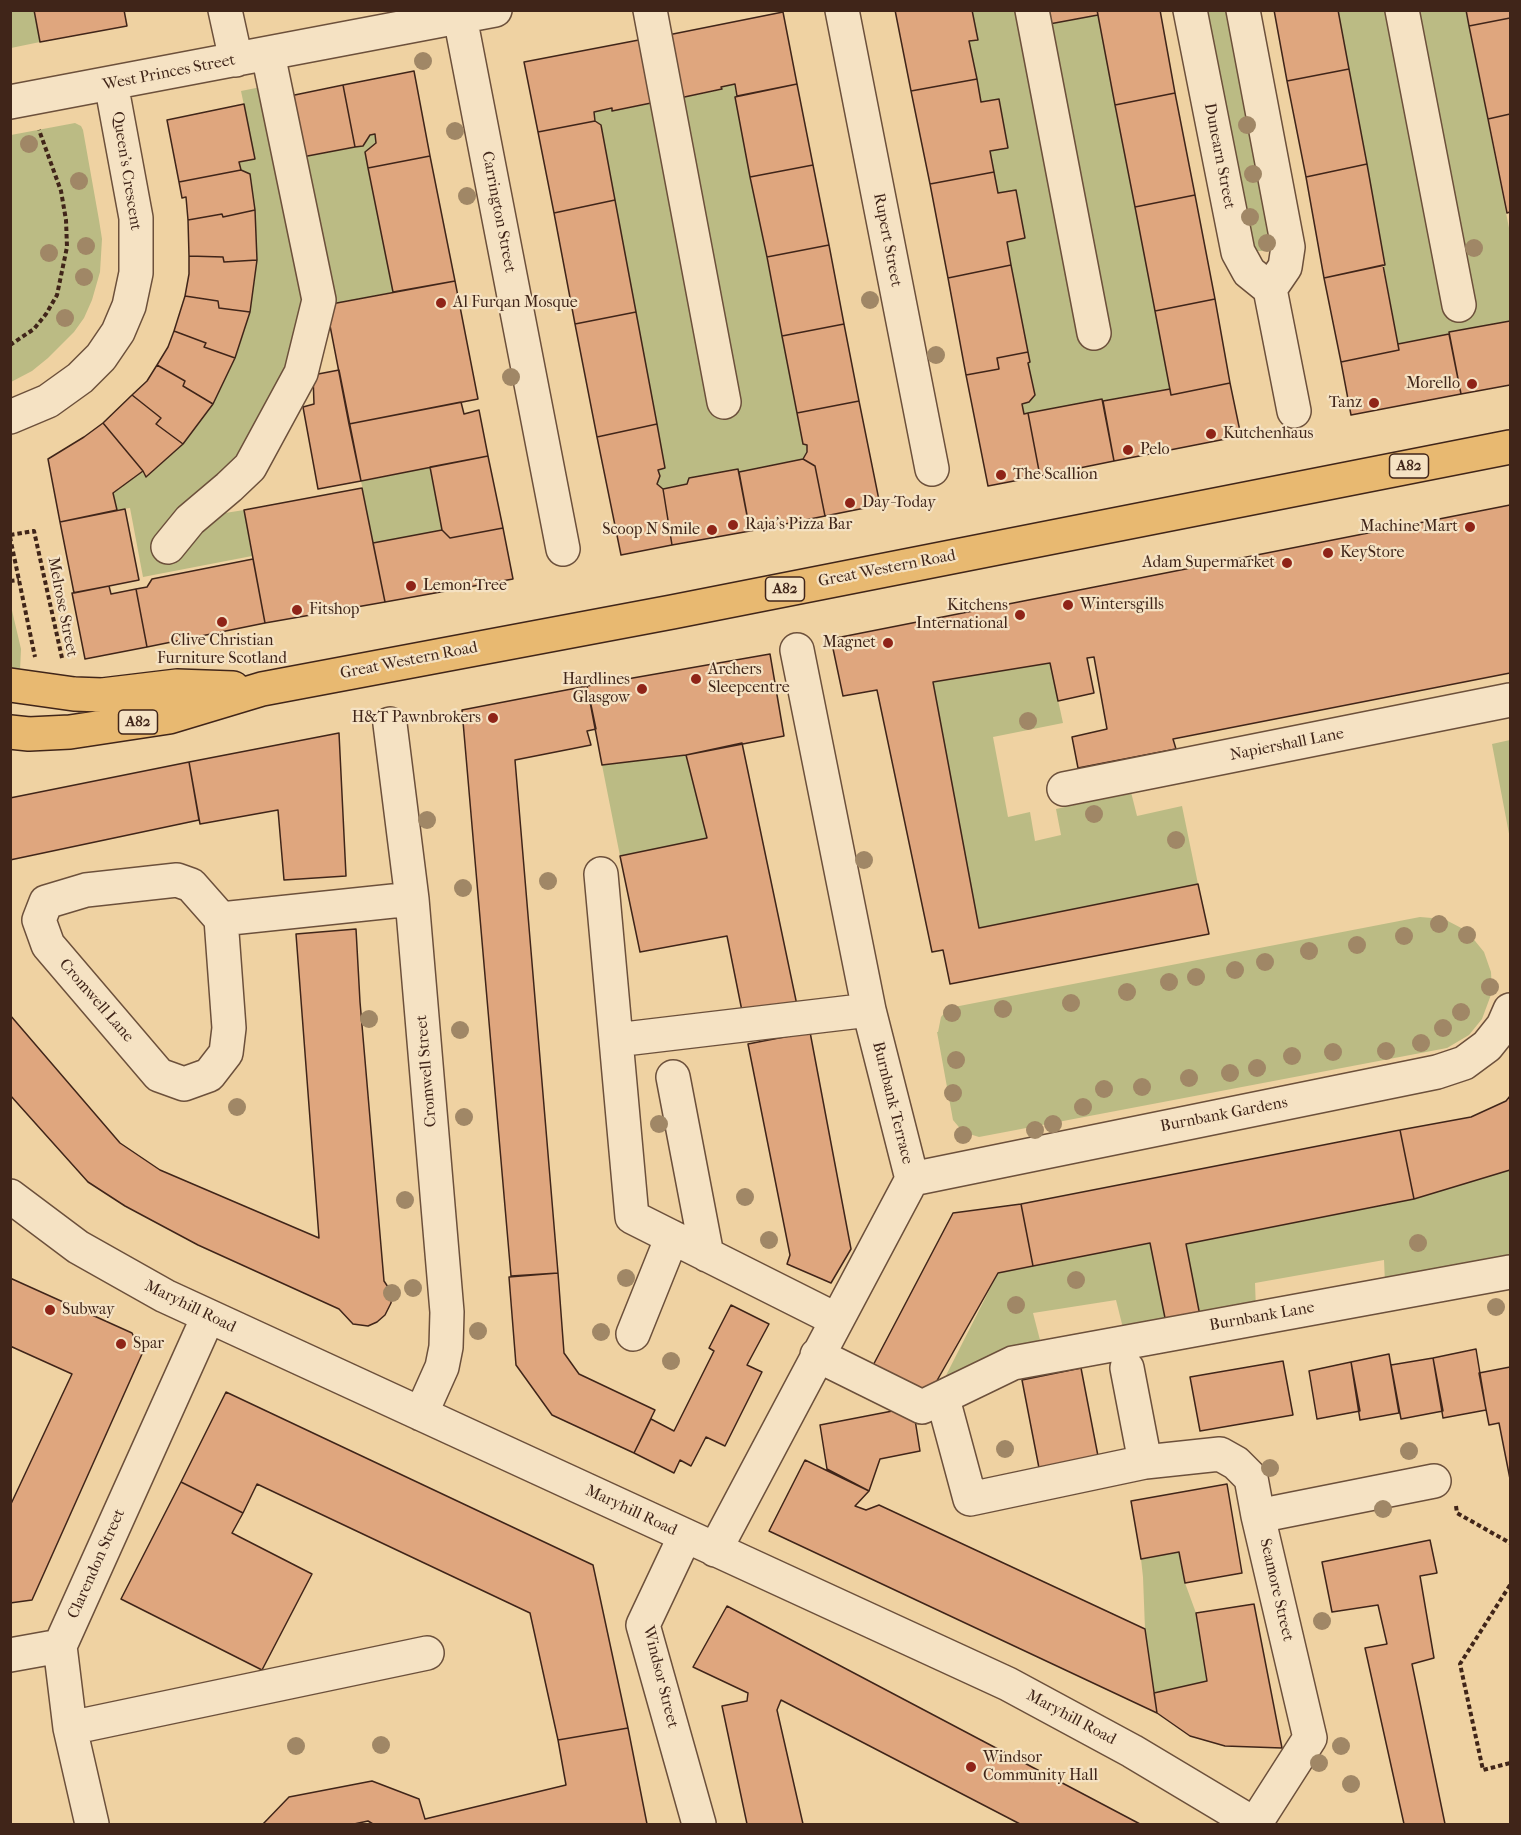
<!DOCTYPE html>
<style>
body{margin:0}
#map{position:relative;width:1521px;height:1835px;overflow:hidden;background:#efd2a2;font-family:"IM FELL French Canon",serif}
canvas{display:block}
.frame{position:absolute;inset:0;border:12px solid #402519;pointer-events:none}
</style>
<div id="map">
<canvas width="1521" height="1835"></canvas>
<div class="frame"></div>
</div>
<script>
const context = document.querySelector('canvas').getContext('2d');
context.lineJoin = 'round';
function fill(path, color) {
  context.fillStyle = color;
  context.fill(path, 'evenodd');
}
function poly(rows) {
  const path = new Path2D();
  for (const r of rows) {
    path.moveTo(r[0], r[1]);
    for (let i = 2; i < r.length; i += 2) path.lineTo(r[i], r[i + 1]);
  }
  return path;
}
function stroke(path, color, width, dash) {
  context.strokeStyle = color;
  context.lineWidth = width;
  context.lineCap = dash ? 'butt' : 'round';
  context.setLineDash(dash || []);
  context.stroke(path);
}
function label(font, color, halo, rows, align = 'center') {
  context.font = font + ' "IM FELL French Canon",serif';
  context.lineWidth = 4.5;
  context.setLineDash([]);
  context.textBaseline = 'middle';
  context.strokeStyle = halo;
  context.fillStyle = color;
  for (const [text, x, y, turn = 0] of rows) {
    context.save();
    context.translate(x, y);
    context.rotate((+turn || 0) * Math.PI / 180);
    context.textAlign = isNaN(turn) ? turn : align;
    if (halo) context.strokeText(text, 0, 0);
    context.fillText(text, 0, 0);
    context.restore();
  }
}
fill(poly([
 [11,10,34,11,40,42,11,48],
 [972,11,1022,11,1077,328,1077,337,1083,344,1044,25,1098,15,1170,389,1103,401,1102,399,1024,414,1022,404,1029,402,1034,395,1007,242,1025,238,998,193,990,151,1008,147,999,99,981,102,969,41,978,39],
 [1206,11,1235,11,1272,249,1266,251,1257,251,1252,245],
 [1338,11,1466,11,1510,233,1510,321,1398,344],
 [735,84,737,96,735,97,797,413,803,444,807,445,807,452,803,459,739,472,689,478,687,484,663,489,657,484,660,476,658,470,665,468,601,125,595,121,594,112,656,102,709,406,714,413,675,99,721,90,721,87],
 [266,86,311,293,285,386,200,517,244,510,252,556,143,577,130,508,117,510,113,493,142,472,147,477,183,444,213,404,235,358,250,312,257,260,255,210,250,174,241,170,239,162,255,158,241,91],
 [75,123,81,126,83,130,99,220,102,239,100,272,92,300,84,318,74,332,48,358,32,371,11,382,11,135],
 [375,134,376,143,365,153,393,292,326,305,297,158,362,146,370,135],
 [430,467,442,530,373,543,361,481],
 [10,602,21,649,20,671,11,670],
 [1050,663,1063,723,993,737,1008,817,1030,812,1035,841,1061,835,1056,809,1131,792,1137,816,1182,806,1198,884,979,928,933,682],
 [1510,740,1510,839,1492,744],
 [686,755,707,838,620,856,602,765],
 [1420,917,1444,919,1467,931,1484,952,1491,972,1492,992,1482,1019,1469,1035,1447,1048,979,1137,963,1132,953,1120,937,1032,938,1032,941,1017,946,1011,954,1007],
 [1510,1169,1510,1259,1385,1283,1384,1260,1255,1283,1256,1310,1201,1321,1186,1244,1414,1199],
 [1150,1243,1167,1328,1125,1336,1116,1300,1033,1313,1041,1344,933,1401,998,1273],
 [1179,1552,1185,1583,1196,1613,1207,1681,1154,1693,1145,1629,1143,1577,1141,1559]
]), '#bbbb84');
const building = poly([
 [34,10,124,10,127,26,40,42,34,10],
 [895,10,972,10,978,40,969,41,977,79,911,91,895,10],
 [1041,10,1097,10,1098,15,1044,25,1041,10],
 [1097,10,1160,10,1175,93,1115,105,1097,10],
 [1274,10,1338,10,1349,69,1287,81,1274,10],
 [1466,10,1510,10,1510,18,1469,26,1466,10],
 [783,12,797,84,737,96,735,84,721,87,722,89,675,99,663,36,783,12],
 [1510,18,1510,114,1488,119,1469,26,1510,18],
 [644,39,656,102,612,111,612,108,594,112,595,121,538,132,524,62,644,39],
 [1349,69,1367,164,1306,177,1287,81,1349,69],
 [414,71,430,156,368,168,365,152,376,143,375,134,370,135,363,146,355,147,343,85,414,71],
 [977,79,981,102,999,99,1008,148,990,151,994,172,930,184,911,91,977,79],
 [797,84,813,165,750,177,735,97,797,84],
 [343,85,355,147,297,158,285,97,343,85],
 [1175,93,1195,195,1135,207,1115,105,1175,93],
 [244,104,255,159,239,162,241,170,179,182,167,120,244,104],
 [1510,114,1510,212,1507,213,1488,119,1510,114],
 [595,121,601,125,615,200,554,213,538,132,595,121],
 [430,156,455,281,393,292,368,168,430,156],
 [1367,164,1385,265,1324,278,1306,177,1367,164],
 [813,165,829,245,767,257,750,177,813,165],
 [241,170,250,174,255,210,223,217,222,214,188,220,186,197,182,198,179,182,241,170],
 [994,172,998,193,1016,190,1025,238,1007,242,1011,265,948,278,930,184,994,172],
 [1195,195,1215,299,1155,311,1135,207,1195,195],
 [615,200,636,312,575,324,554,213,615,200],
 [255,210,257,260,224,262,223,257,189,256,188,220,222,214,223,217,255,210],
 [829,245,844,324,782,336,767,257,829,245],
 [189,256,223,257,224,262,257,260,250,312,219,308,218,301,185,296,189,274,189,256],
 [1011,265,1028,352,997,358,999,369,966,375,948,278,1011,265],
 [1383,265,1399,350,1341,362,1324,278,1383,265],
 [455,281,478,399,349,424,326,305,455,281],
 [185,296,218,301,219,308,250,312,235,358,204,347,206,343,174,331,185,296],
 [1215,299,1230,383,1171,395,1155,311,1215,299],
 [636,312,657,424,597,437,575,324,636,312],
 [1510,321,1510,385,1461,394,1449,332,1510,321],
 [844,324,859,401,797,413,782,336,844,324],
 [174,331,206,343,204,347,235,358,213,404,183,386,185,381,157,365,168,347,174,331],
 [1449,334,1461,394,1351,415,1341,362,1399,350,1398,344,1449,334],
 [1028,352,1030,362,1028,363,1035,395,1029,402,1022,404,1024,414,1028,413,1040,476,988,486,966,375,999,369,997,358,1028,352],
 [157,365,185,381,183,386,213,404,183,444,156,424,161,418,132,395,147,381,157,365],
 [339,370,361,481,318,489,303,407,314,404,313,375,339,370],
 [1230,383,1241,436,1114,461,1103,401,1170,389,1171,395,1230,383],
 [132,395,161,418,156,424,183,444,146,477,143,471,103,423,132,395],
 [1102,399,1114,461,1040,476,1028,413,1102,399],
 [859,401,880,505,825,516,815,466,803,459,807,452,807,445,803,444,797,413,859,401],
 [461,402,464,414,479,410,488,456,361,481,349,424,461,402],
 [103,423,143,471,113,493,117,510,60,522,48,459,84,437,103,423],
 [657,424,665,468,658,470,660,476,657,484,663,489,672,545,621,555,597,437,657,424],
 [488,456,503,528,450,538,442,530,430,467,488,456],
 [803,459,815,466,825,516,750,531,739,472,803,459],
 [738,469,750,531,672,545,663,489,687,484,689,478,738,469],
 [362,488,385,602,265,623,244,510,362,488],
 [1510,505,1510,673,1173,739,1176,749,1078,768,1072,737,1107,729,1094,657,1087,658,1094,693,1058,701,1050,663,933,682,979,928,1198,884,1209,934,950,984,943,950,932,952,877,690,843,696,831,639,1510,505],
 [125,509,139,580,74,593,60,522,125,509],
 [503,528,513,579,385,602,373,543,442,530,450,538,503,528],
 [253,559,265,623,147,647,136,589,147,587,152,579,253,559],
 [109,586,111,594,136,589,147,647,85,659,72,593,109,586],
 [770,654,784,736,686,755,602,765,587,686,770,654],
 [587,686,596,729,587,731,591,745,515,760,558,1273,511,1276,462,710,587,686],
 [339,733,346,876,284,880,278,810,200,824,189,762,339,733],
 [742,743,798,1010,744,1021,727,936,640,952,620,856,707,838,686,755,742,743],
 [189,762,199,820,10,860,10,798,189,762],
 [356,929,360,1002,384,1281,392,1293,391,1303,385,1315,377,1322,368,1326,353,1324,339,1309,198,1245,125,1206,88,1182,10,1095,10,1015,120,1143,160,1170,319,1238,296,934,356,929],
 [810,1032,851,1249,831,1283,787,1264,790,1255,748,1044,810,1032],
 [1510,1096,1510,1170,1414,1199,1400,1130,1471,1117,1506,1101,1510,1096],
 [1400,1130,1414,1199,1186,1244,1201,1321,1167,1328,1150,1243,1033,1266,1021,1204,1400,1130],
 [1021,1204,1033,1266,998,1273,922,1407,869,1373,953,1213,1021,1204],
 [558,1273,564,1353,579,1374,655,1410,634,1453,552,1415,516,1365,509,1277,558,1273],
 [10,1278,132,1333,142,1354,32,1600,10,1603,10,1506,72,1374,10,1346,10,1278],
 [731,1305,769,1324,747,1365,762,1372,725,1446,706,1437,691,1466,680,1460,674,1473,634,1453,651,1419,674,1431,714,1351,709,1348,731,1305],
 [1476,1349,1486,1410,1443,1418,1433,1358,1476,1349],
 [1389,1354,1399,1413,1360,1420,1351,1362,1389,1354],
 [1433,1358,1443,1411,1401,1419,1391,1365,1433,1358],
 [1283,1361,1293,1415,1200,1431,1190,1377,1283,1361],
 [1351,1362,1360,1411,1317,1419,1309,1371,1351,1362],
 [1510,1367,1510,1479,1499,1423,1489,1425,1479,1373,1510,1367],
 [1081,1368,1098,1456,1039,1468,1022,1380,1081,1368],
 [226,1392,593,1565,628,1728,558,1740,530,1613,257,1484,243,1513,181,1482,226,1392],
 [913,1407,920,1451,880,1459,869,1491,827,1469,820,1425,913,1407],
 [805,1460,869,1491,855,1506,866,1510,879,1505,1145,1629,1157,1713,769,1531,805,1460],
 [181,1482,243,1513,232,1533,312,1574,262,1670,121,1599,181,1482],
 [1227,1484,1242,1573,1185,1583,1179,1552,1141,1559,1131,1501,1227,1484],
 [1430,1540,1437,1573,1420,1576,1434,1658,1412,1664,1445,1824,1404,1824,1365,1648,1387,1644,1378,1605,1332,1612,1322,1562,1430,1540],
 [1254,1604,1282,1748,1225,1746,1190,1736,1157,1713,1154,1693,1207,1681,1196,1613,1254,1604],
 [727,1606,1140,1824,1020,1824,781,1700,777,1710,803,1824,747,1824,722,1706,747,1701,748,1693,693,1667,727,1606],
 [628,1728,647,1824,373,1824,368,1821,354,1824,263,1824,289,1797,372,1781,419,1799,425,1819,566,1785,558,1740,628,1728]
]);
fill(building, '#dfa67e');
stroke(building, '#402519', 1.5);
const minor = poly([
 [225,10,236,60],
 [650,10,724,402],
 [842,10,932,469],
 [1032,10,1094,333],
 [1190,10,1238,252,1249,272,1270,289,1285,267,1288,247,1243,10],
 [1402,10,1459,305],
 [460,17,563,549],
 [10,102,495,10],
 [1270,289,1294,411],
 [10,417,48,401,80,378,101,357,118,332,129,306,136,273,136,218,111,83],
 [168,547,190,520,229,487,250,467,301,373,319,300,268,54],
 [390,724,412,899,447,1312,446,1347,442,1367,421,1414],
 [1064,789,1510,700],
 [601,874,632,1217,837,1320],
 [221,919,191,885,177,880,86,890,46,902,39,920,48,945,159,1075,184,1084,209,1075,226,1053,229,1028,221,919,412,899],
 [616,1040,869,1010],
 [673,1077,707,1255],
 [912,1179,1437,1072,1464,1063,1487,1046,1503,1026,1510,1010],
 [10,1196,78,1247,165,1296,1008,1684,1132,1751,1254,1824],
 [633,1334,672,1237],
 [817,1355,922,1407,1013,1363,1510,1272],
 [1127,1368,1145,1462],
 [946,1410,970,1499,1145,1462,1220,1454,1236,1463,1251,1478,1258,1516],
 [685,1536,643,1625,699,1824],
 [715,1550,912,1179,869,1010,797,650],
 [10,1655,60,1646],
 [70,1728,427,1653],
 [92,1824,70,1728,60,1646,208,1317],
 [1255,1824,1310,1738,1258,1516,1434,1481]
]);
const major = poly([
 [10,685,74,694,102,695,177,686,233,688],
 [10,732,29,734,70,732,169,717,262,689,672,612,1510,447]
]);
stroke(minor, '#6c503b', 36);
stroke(major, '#402519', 36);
stroke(poly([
 [10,345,34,329,46,314,57,295,67,247,66,220,61,191,39,130],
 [10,535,34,531,62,658],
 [10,537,35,657],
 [10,581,19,580],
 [1456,1506,1457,1513,1510,1543],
 [1510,1585,1460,1664,1483,1770,1510,1763]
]), '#402519', 4, [4.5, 3]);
stroke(minor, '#f5e2c3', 33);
stroke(major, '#e8b971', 33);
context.fillStyle = '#a08766';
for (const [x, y] of [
 [423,61],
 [1247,125],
 [455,131],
 [29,144],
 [1253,174],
 [79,181],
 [467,196],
 [1250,217],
 [1267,243],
 [86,246],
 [1474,248],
 [49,253],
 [84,277],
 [870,300],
 [65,318],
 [936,355],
 [511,377],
 [1028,721],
 [1094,814],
 [427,820],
 [1176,840],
 [864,860],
 [548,881],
 [463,888],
 [1439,924],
 [1467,935],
 [1404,936],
 [1357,945],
 [1309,951],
 [1265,962],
 [1235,970],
 [1196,977],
 [1169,982],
 [1490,987],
 [1127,992],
 [1071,1003],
 [1003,1009],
 [1461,1012],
 [952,1013],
 [369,1019],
 [1443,1028],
 [460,1030],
 [1421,1043],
 [1386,1051],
 [1333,1052],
 [1292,1056],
 [956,1060],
 [1257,1068],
 [1230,1073],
 [1189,1078],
 [1142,1087],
 [1104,1089],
 [953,1093],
 [237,1107],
 [1083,1107],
 [464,1117],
 [659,1124],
 [1053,1124],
 [1035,1130],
 [963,1135],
 [745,1197],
 [405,1200],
 [769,1240],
 [1418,1243],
 [626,1278],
 [1076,1280],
 [413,1288],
 [392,1293],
 [1016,1305],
 [1496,1307],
 [478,1331],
 [601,1332],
 [671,1361],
 [1005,1449],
 [1409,1451],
 [1270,1468],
 [1383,1509],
 [1322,1621],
 [381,1745],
 [296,1746],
 [1341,1746],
 [1319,1763],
 [1351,1784]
]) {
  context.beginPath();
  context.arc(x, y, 9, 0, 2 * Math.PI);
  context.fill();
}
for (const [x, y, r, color] of [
 [441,303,6,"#8f2418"],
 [1472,384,6,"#8f2418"],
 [1374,403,6,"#8f2418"],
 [1211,434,6,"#8f2418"],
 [1128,450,6,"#8f2418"],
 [1001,475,6,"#8f2418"],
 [850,503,6,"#8f2418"],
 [733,525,6,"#8f2418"],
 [1470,527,6,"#8f2418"],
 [712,530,6,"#8f2418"],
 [1328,553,6,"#8f2418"],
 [1287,563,6,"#8f2418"],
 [411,586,6,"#8f2418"],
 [1068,605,6,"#8f2418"],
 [297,610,6,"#8f2418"],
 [1020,615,6,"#8f2418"],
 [222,622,6,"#8f2418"],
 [888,643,6,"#8f2418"],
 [696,679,6,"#8f2418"],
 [642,689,6,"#8f2418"],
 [493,718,6,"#8f2418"],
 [50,1310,6,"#8f2418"],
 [121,1344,6,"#8f2418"],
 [971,1767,6,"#8f2418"]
]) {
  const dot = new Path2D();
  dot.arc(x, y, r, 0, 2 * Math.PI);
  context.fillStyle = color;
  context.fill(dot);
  stroke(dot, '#f5e2c3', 2);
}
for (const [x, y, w] of [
 [1409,466,39],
 [785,589,39],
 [138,722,39]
]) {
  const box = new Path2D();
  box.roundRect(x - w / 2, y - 12, w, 24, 4.5);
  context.fillStyle = '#f5e2c3';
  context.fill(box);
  stroke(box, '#402519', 1.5);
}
label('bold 15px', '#402519', null, [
 ["A82",1409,466],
 ["A82",785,589],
 ["A82",138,722]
]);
label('16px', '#402519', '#f5e2c3', [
 ["West Princes Street",169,73,-11],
 ["Dunearn Street",1219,156,79],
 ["Queen's Crescent",126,171,81],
 ["Carrington Street",498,212,79],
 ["Rupert Street",887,240,79],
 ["Great Western Road",887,569,-11],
 ["Melrose Street",62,607,79],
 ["Great Western Road",409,661,-11],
 ["Napiershall Lane",1287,745,-11],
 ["Cromwell Lane",96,1001,49],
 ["Cromwell Street",427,1071,-95],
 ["Burnbank Terrace",892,1103,76],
 ["Burnbank Gardens",1224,1115,-11],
 ["Maryhill Road",190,1307,26],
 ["Burnbank Lane",1262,1317,-10],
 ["Maryhill Road",631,1511,25],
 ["Clarendon Street",97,1564,-66],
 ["Seamore Street",1276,1590,77],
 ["Windsor Street",660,1677,76],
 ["Maryhill Road",1071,1718,28]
]);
label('16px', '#402519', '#f5e2c3', [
 ["Al Furqan Mosque",453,303],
 ["Morello",1460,384,"right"],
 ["Tanz",1362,403,"right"],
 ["Kutchenhaus",1223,434],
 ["Pelo",1140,450],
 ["The Scallion",1013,475],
 ["Day-Today",862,503],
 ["Raja's Pizza Bar",745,525],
 ["Machine Mart",1458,527,"right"],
 ["Scoop N Smile",700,530,"right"],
 ["KeyStore",1340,553],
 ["Adam Supermarket",1275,563,"right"],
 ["Lemon Tree",423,586],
 ["Wintersgills",1080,605],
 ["Kitchens",1008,606,"right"],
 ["International",1008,624,"right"],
 ["Fitshop",309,610],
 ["Clive Christian",222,641,"center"],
 ["Furniture Scotland",222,659,"center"],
 ["Magnet",876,643,"right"],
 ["Archers",708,670],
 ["Sleepcentre",708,688],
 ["Hardlines",630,680,"right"],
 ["Glasgow",630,698,"right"],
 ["H&T Pawnbrokers",481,718,"right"],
 ["Subway",62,1310],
 ["Spar",133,1344],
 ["Windsor",983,1758],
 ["Community Hall",983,1776]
], 'left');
</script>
